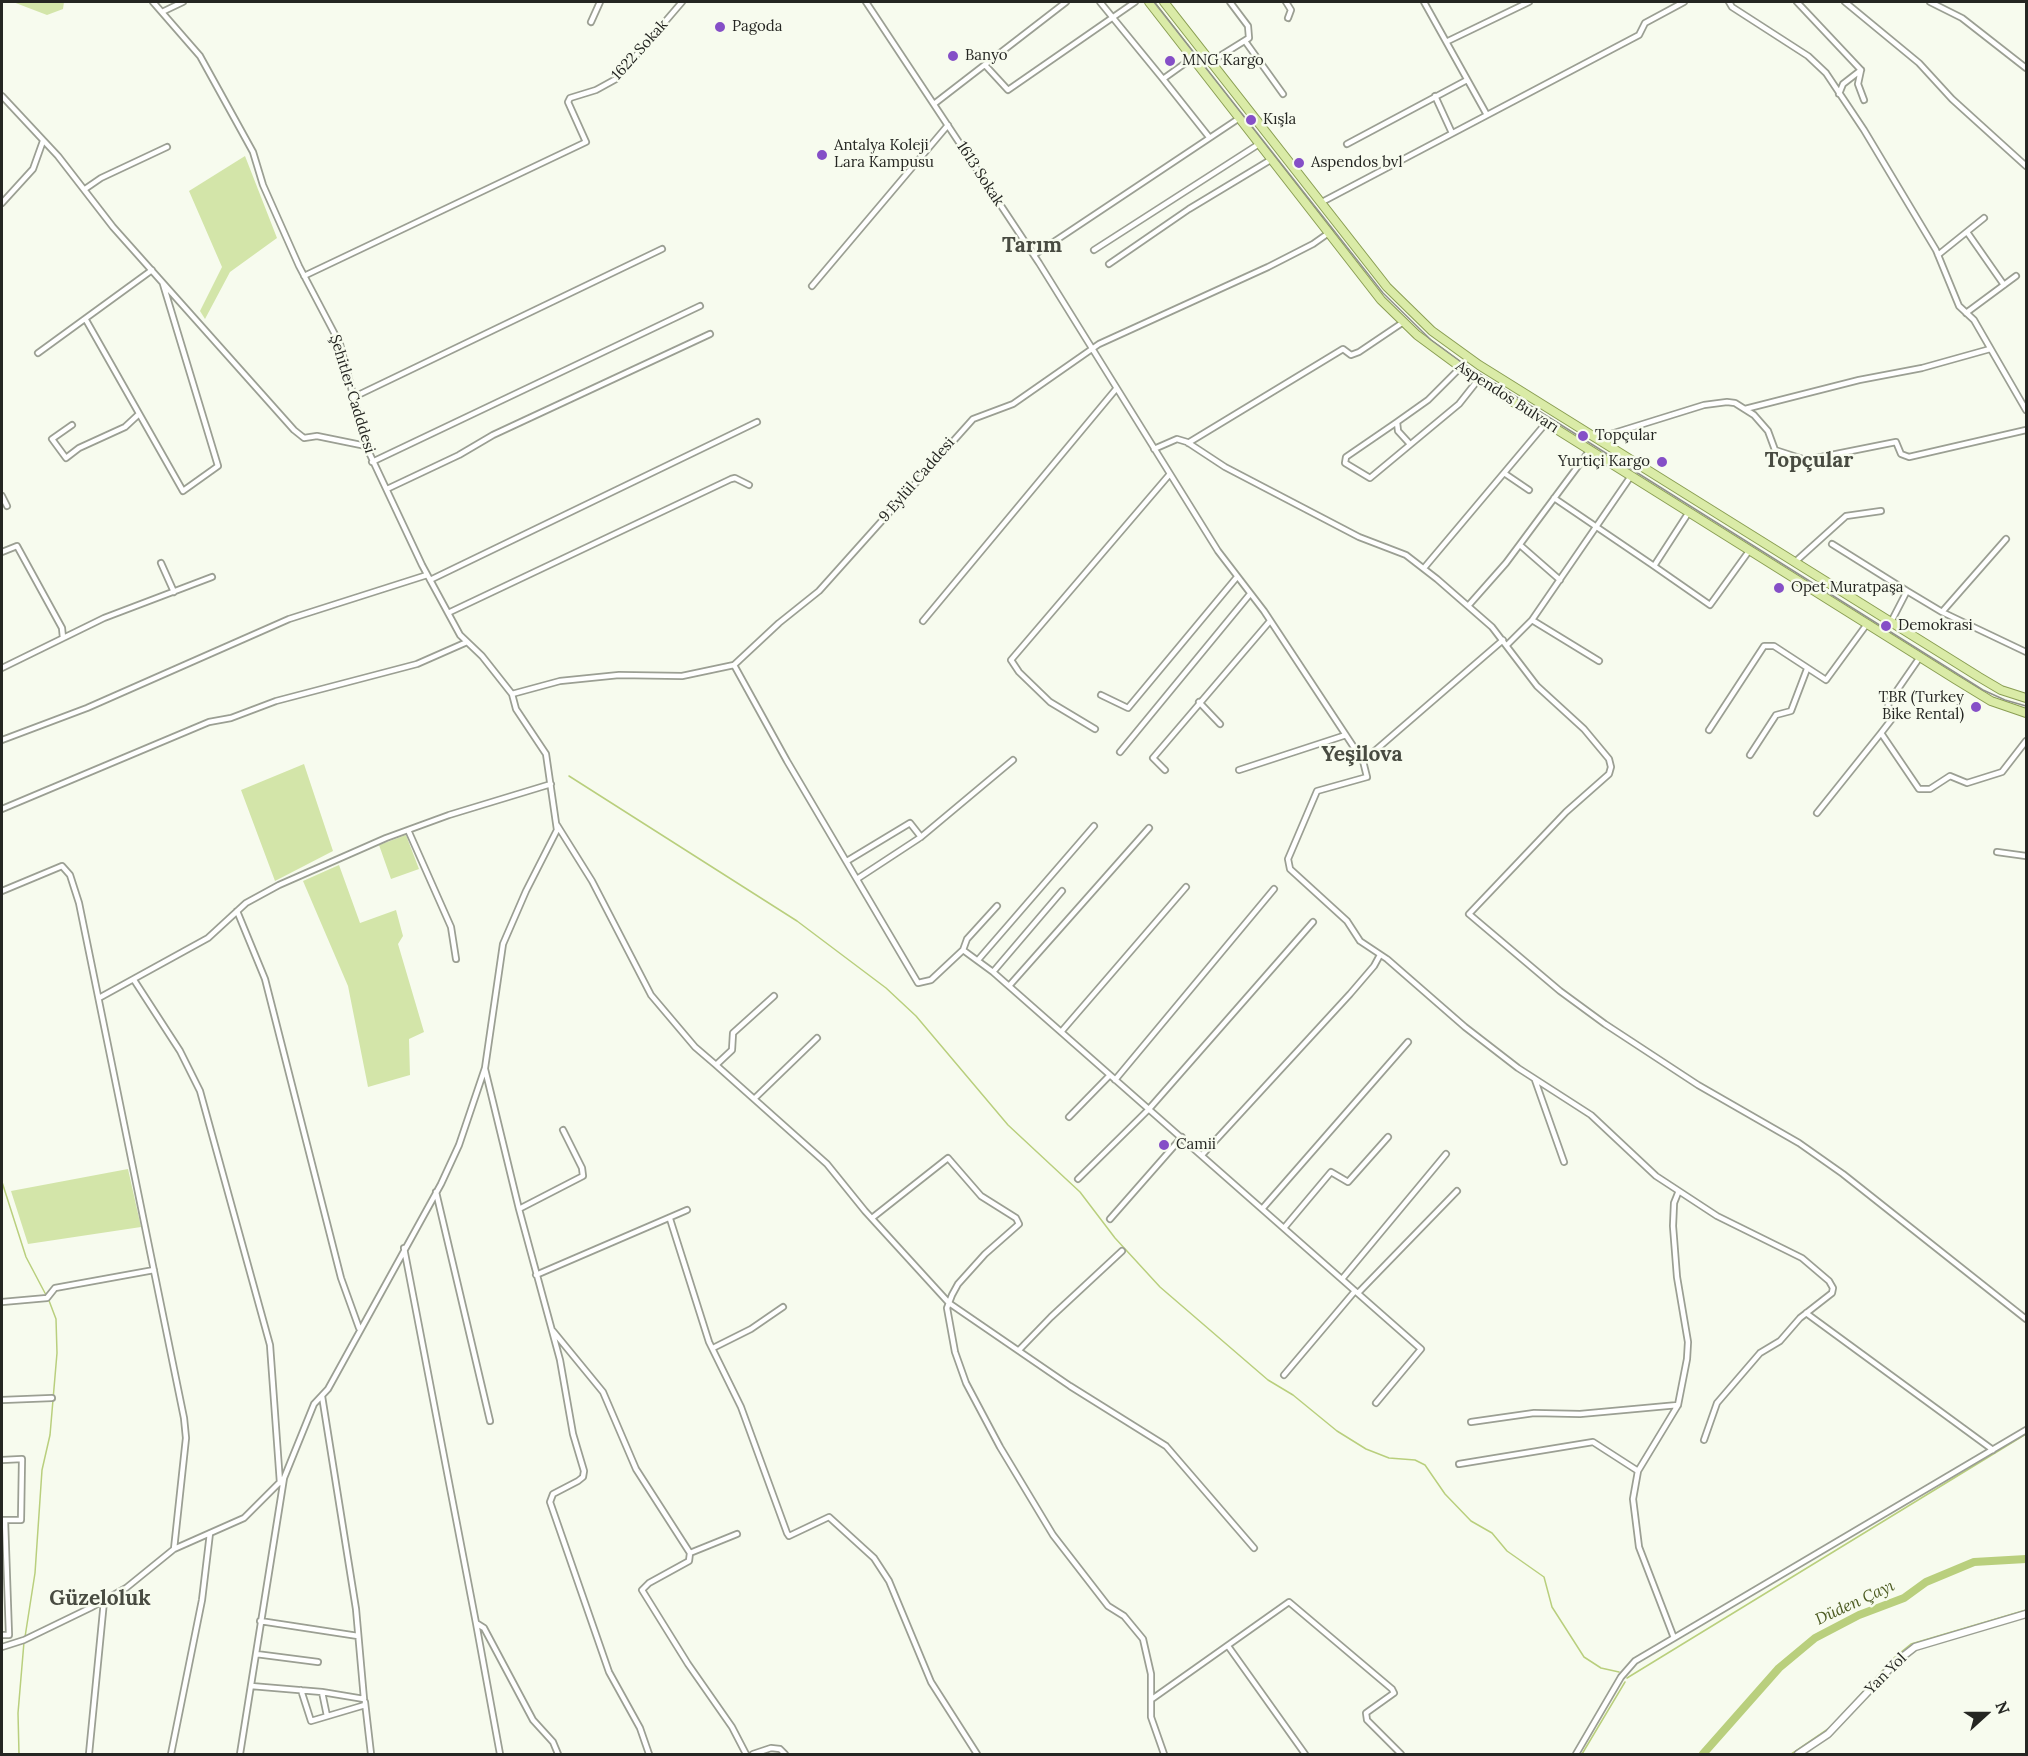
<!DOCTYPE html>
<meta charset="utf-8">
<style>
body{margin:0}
#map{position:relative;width:2028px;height:1756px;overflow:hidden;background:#f7fbee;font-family:Lora,serif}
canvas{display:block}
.frame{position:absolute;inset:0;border:3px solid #252622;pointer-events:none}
.north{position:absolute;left:1956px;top:1684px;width:60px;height:60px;-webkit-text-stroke:4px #f7fbee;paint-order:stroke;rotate:69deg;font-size:16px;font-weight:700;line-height:24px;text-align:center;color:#252622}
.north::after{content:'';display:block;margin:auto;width:21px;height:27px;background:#252622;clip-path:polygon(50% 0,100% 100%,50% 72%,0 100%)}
</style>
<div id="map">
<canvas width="2028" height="1756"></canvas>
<div class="frame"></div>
<div class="north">N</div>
</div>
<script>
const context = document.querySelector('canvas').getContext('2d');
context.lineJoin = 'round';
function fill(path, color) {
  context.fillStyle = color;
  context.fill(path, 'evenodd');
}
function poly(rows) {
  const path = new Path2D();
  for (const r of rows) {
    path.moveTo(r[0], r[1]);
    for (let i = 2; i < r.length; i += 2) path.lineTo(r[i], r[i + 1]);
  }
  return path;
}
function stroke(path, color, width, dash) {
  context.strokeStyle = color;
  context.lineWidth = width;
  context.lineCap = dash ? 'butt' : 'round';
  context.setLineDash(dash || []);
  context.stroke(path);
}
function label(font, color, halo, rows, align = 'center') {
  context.font = font + ' Lora,serif';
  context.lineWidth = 5;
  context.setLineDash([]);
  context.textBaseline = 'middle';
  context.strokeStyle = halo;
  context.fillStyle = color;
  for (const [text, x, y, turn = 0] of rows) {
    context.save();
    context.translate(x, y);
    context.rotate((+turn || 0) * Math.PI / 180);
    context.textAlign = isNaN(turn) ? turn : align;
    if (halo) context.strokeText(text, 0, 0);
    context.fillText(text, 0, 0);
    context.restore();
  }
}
fill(poly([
 [13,2,64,2,63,9,47,15],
 [245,156,277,238,230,272,205,319,200,311,222,267,189,191],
 [304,764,333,851,275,881,241,790],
 [406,835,419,869,391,879,379,845],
 [339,865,360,923,396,910,403,936,398,944,424,1032,409,1039,410,1075,368,1087,348,986,303,881],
 [128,1169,141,1227,28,1244,11,1191]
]), '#d3e5a9');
stroke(poly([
 [569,776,797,921,886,988,916,1016,1008,1125,1080,1192,1115,1238,1160,1287,1268,1380,1293,1395,1337,1431,1366,1449,1389,1458,1415,1460,1425,1465,1445,1494,1471,1521,1492,1533,1507,1551,1544,1577,1552,1607,1584,1657,1601,1668,1619,1672],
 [2,1182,26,1257,46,1295],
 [25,1637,35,1573,42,1470,50,1435,57,1353,56,1319,48,1298],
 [1627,1678,2026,1434],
 [1839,1718,1895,1657,1911,1644,2026,1610],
 [19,1754,18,1713,24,1642],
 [1582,1754,1625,1682],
 [1791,1754,1832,1726]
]), '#b9cf7d', 1.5);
stroke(poly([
 [1703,1754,1779,1668,1815,1638,1859,1615,1904,1598,1926,1582,1974,1562,2026,1559]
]), '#b9cf7d', 8);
const minor = poly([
 [866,2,1039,263,1218,551,1264,611,1363,761,1503,640],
 [1100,2,1163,79,1191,59],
 [1286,2,1291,10,1288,18],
 [1424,2,1487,115],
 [1729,2,1732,7,1808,56,1826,73,1864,130,1936,250,1959,306,1974,320,2026,410],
 [1797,2,1861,70,1843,84,1839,94],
 [1845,2,1919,63,1952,99,2026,166],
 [1930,2,1962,18,2026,68],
 [162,12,183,2],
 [591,22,600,2],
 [1245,41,1283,94],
 [1448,41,1529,2],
 [1212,61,1249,38,1248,26,1230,2],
 [985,65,1008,90,1135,2],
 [1861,70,1858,84,1864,100],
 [1163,79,1209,137],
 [2,96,58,156,113,227,294,430,304,438,317,436,366,446],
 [1435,96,1452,133],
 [934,104,1066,2],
 [1347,144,1467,80],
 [85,189,101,178,167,147],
 [1322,202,1639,35,1645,23,1684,2],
 [2,203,33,169,43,141],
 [1967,232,2004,285],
 [1094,250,1259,144],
 [1034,255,1238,119],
 [1938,255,1984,218],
 [1109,264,1189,209,1272,159],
 [304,276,586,142,568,102,570,98,596,90,616,79,682,2],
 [812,286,948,125],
 [1966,313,2016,276],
 [86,320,183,491,218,466,163,284],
 [38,353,152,270],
 [354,397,662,249],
 [1745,409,1859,380,1922,368,1990,349],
 [1397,422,1346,457,1345,463,1370,478,1459,404,1478,380],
 [72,425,52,439,66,458,79,448,125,427,139,414],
 [1598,438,1704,405,1727,402,1735,403,1754,415,1768,431,1775,450,1806,460,1896,442,1901,454,1909,457,2026,430],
 [1188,443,1343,349,1351,355,1359,352,1402,323],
 [1409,443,1398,431,1397,422,1428,400,1460,368],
 [1154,449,1177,439,1187,442,1225,467,1359,537,1406,555,1437,579,1492,627,1537,686,1584,729,1609,759,1611,767,1609,774,1566,812,1469,914,1560,991,1605,1024,1698,1085,1799,1143,1843,1174,2026,1319],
 [372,462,700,306],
 [1504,473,1529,490],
 [387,489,459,455,493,435,710,334],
 [2,496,7,506],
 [1554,498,1654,566,1689,512],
 [1832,544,1907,591],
 [1520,545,1560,580],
 [2,552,17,546,62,628,63,638],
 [1795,562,1846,516,1881,511],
 [161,563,174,592],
 [1654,566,1710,605,1749,551],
 [1424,568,1546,423],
 [430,580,757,422],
 [1468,606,1506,563,1590,450],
 [1942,612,2026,652],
 [448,613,731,479,735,478,749,485],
 [1532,620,1599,661],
 [923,621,1116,389],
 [1891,622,1907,591,1942,612,2006,539],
 [1507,645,1532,620,1631,476],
 [1920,657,1889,702,1888,706,1895,715,1881,733,1919,789,1930,789,1950,776,1967,783,2002,772,2026,741],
 [734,665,787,761,918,983,931,980,963,950,967,939,997,906],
 [2,668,104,618,212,577],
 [512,694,560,681,619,675,682,676,734,665,779,623,819,591,973,419,1013,404,1099,344,1268,267,1313,244,1330,232],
 [1101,695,1128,708,1237,577],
 [1199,702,1220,724],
 [1095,729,1050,702,1019,672,1011,660,1169,475],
 [1709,730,1764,646,1774,646,1826,680,1867,624],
 [2,740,87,708,289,619,427,575],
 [1120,752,1250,594],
 [1750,755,1776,715,1791,711,1807,669],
 [1363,761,1367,777,1317,791,1291,852,1288,859,1290,869,1347,921,1360,941,1387,959,1465,1027,1518,1068,1591,1115,1656,1176,1717,1216,1802,1258,1829,1281,1833,1288,1832,1293,1800,1318,1780,1341,1760,1353,1717,1403,1704,1440],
 [1165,770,1153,758,1270,621],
 [1239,770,1346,735],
 [2,809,209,722,231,718,276,701,417,664,467,642],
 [1817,813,1881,733],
 [557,825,592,881,651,995,695,1047,716,1065],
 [408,830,451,927,456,959],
 [1997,852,2026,856],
 [847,861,910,823,921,837],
 [857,879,921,837,1013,760],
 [2,891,62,866,70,875,79,903,184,1418,186,1438,174,1549],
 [237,911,265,979,341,1278,359,1328],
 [963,950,993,972,1421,1349,1376,1403],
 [978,960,1094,826],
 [993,972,1062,891],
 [134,980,180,1051,200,1091,270,1345,280,1483],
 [1009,986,1149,828],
 [774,996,733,1033,732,1050,716,1065,827,1164,865,1211,949,1303,1070,1386,1166,1446,1254,1548],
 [99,998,208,938,246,903,279,885,386,838,449,815,551,784],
 [1061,1032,1186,887],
 [485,1069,519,1209],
 [1115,1080,1274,889],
 [1535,1080,1564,1162],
 [755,1098,817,1038],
 [1069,1117,1110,1075],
 [563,1130,582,1168,583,1176,519,1209,560,1360,573,1434,584,1471,583,1477,578,1481,553,1494,550,1502,609,1672,640,1728,649,1754],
 [1202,1155,1350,994,1374,966,1380,955],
 [1078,1179,1149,1109,1313,922],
 [436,1192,490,1421],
 [1262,1209,1408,1042],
 [872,1218,948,1158,981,1196,1016,1218,1019,1224,985,1254,958,1284,952,1295,947,1308,955,1352,966,1383,1000,1447,1053,1535,1108,1606,1124,1616,1143,1639,1151,1674,1151,1717,1164,1754],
 [670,1219,709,1342,741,1407,787,1533,789,1536,829,1517,874,1558,889,1581,931,1682,977,1754],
 [1110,1219,1182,1137],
 [1284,1228,1331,1172,1348,1182,1388,1137],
 [404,1248,476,1623],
 [536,1275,687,1210],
 [1342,1279,1446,1154],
 [1358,1293,1457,1191],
 [2,1302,47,1298,55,1288,154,1270],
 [1806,1313,1993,1450],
 [553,1331,603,1392,636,1469,690,1553,689,1561,649,1583,642,1590,688,1664,732,1727,746,1754],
 [713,1348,751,1329,783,1307],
 [1019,1350,1051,1317,1122,1251],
 [1284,1375,1355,1291],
 [2,1400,52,1398],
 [1471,1422,1534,1413,1580,1414,1678,1405],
 [2,1460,22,1459,21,1520,2,1520],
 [1459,1464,1593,1442,1638,1471],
 [690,1553,737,1534],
 [260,1621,358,1636],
 [2,1635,9,1635,5,1520],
 [1674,1638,1639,1547,1633,1499,1638,1471,1678,1405,1687,1359,1688,1342,1677,1277,1673,1226,1674,1203,1678,1193],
 [1228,1646,1305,1754],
 [2,1647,24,1640,90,1608,126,1588,174,1549,244,1518,284,1478,314,1404,328,1389,441,1184,459,1145,485,1068,503,944,526,891,557,830,546,754,516,709,512,694,482,656,460,635,422,565,366,446,340,344,299,266,263,185,253,152,200,56,153,2],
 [256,1654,318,1662],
 [251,1686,322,1692,364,1699,356,1609,322,1396],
 [301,1690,311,1721,365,1705],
 [322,1692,327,1716],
 [1152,1699,1289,1602,1392,1689,1394,1693,1366,1713,1367,1720,1401,1754],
 [365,1702,371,1754],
 [89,1754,104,1601],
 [171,1754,202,1600,210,1533],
 [240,1754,284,1478],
 [500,1754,476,1623,484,1628,533,1720,553,1742,558,1754],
 [753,1754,771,1748,780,1749,785,1754],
 [1576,1754,1621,1677,1635,1661,2026,1430]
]);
const tertiary = poly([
 [1798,1754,1828,1734,1897,1661,1915,1647,2026,1614]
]);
const primary = poly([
 [1149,2,1381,300,1417,335,1478,380,1955,679,1991,701,2026,713],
 [1164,2,1387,287,1432,331,1479,365,1979,677,2001,690,2026,698]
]);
stroke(minor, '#9b9f93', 8);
stroke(tertiary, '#9b9f93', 9);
stroke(primary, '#8a9e53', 10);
stroke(minor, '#fff', 4.5);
stroke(tertiary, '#fff', 6);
stroke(primary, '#daeba7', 8);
stroke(poly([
 [1154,2,1383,293,1431,340,1464,364,1983,690,2005,700,2026,706]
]), '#90928a', 1.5);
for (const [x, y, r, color] of [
 [720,27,6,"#854fc7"],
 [953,56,6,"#854fc7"],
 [1170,61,6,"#854fc7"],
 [1251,120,6,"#854fc7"],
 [822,155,6,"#854fc7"],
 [1299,163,6,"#854fc7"],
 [1583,436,6,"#854fc7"],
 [1662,462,6,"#854fc7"],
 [1779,588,6,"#854fc7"],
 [1886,626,6,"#854fc7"],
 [1976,707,6,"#854fc7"],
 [1164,1145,6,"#854fc7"]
]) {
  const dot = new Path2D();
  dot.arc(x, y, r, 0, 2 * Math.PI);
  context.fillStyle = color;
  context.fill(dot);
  stroke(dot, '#f7fbee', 2);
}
label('15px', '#252622', '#f7fbee', [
 ["Pagoda",732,27],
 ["Banyo",965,56],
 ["MNG Kargo",1182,61],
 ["Kışla",1263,120],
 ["Antalya Koleji",834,146],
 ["Lara Kampusu",834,163],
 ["Aspendos bvl",1311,163],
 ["Topçular",1595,436],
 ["Yurtiçi Kargo",1650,462,"right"],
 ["Opet Muratpaşa",1791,588],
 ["Demokrasi",1898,626],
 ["TBR (Turkey",1964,698,"right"],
 ["Bike Rental)",1964,715,"right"],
 ["Camii",1176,1145]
], 'left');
label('15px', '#252622', '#f7fbee', [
 ["1622 Sokak",640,50,-48],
 ["1613 Sokak",980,174,57],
 ["Şehitler Cadddesi",352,394,73],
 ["Aspendos Bulvarı",1507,397,33],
 ["9 Eylül Caddesi",917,480,-49],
 ["Yan Yol",1886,1674,-45]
]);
label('italic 16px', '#4c5b21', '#f7fbee', [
 ["Düden Çayı",1855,1603,-25]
]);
label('bold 21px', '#484b41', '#f7fbee', [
 ["Tarım",1032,246],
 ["Topçular",1809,461],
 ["Yeşilova",1362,755],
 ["Güzeloluk",100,1599]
]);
</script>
